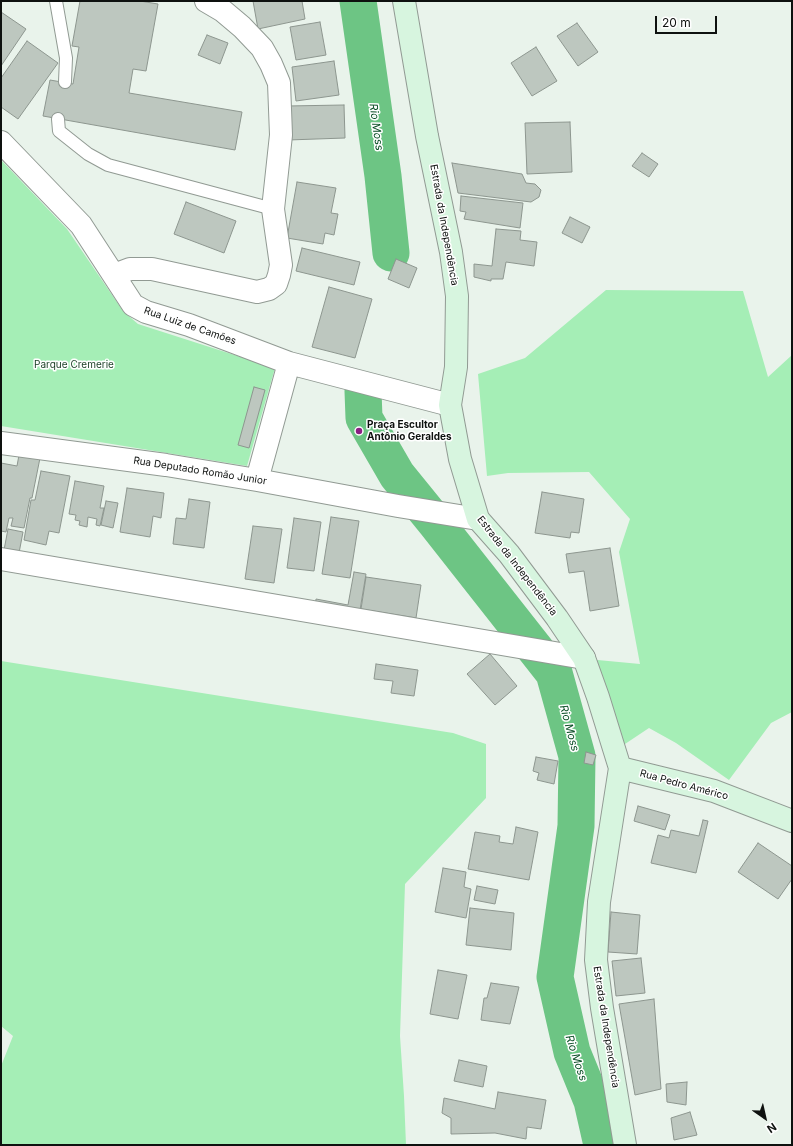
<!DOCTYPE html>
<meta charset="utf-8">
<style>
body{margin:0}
#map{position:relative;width:793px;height:1146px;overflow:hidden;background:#e9f3eb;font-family:Inter,sans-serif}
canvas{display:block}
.frame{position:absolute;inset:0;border:2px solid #0e110f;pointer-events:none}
.north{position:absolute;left:745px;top:1098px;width:40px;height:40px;-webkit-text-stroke:3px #fff;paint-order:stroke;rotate:146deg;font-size:11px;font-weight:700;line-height:16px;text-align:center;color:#0e110f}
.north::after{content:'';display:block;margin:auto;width:14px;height:18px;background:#0e110f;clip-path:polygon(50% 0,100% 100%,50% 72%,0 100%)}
.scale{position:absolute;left:655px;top:16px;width:62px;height:18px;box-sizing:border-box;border:2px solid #0e110f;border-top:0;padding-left:5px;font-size:12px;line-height:14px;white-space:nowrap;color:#0e110f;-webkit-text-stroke:3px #fff;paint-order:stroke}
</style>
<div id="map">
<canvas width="793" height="1146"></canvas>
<div class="frame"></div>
<div class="north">N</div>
<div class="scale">20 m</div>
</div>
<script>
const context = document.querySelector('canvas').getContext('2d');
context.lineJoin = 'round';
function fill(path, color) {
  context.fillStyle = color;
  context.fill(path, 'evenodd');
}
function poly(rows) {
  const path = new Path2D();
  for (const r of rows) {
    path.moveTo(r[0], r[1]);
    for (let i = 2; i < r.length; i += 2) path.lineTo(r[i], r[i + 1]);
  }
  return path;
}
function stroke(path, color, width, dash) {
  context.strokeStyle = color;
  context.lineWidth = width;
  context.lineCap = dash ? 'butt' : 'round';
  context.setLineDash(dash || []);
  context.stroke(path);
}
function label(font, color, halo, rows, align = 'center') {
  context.font = font + ' Inter,sans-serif';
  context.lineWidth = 3;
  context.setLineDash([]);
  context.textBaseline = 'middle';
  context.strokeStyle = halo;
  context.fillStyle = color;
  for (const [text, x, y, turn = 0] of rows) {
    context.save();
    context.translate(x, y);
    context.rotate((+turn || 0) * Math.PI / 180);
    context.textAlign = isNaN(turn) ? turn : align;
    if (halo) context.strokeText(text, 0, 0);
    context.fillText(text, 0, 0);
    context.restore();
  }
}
fill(poly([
 [1,160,67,229,123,311,138,324,275,368,247,466,1,426],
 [606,290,743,291,768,377,792,355,792,712,771,723,729,780,676,743,649,728,619,748,587,659,640,664,619,552,630,519,589,472,508,473,487,476,478,374,525,358],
 [1,661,453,733,486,744,486,798,405,884,400,1036,404,1096,406,1145,1,1145,1,1066,13,1036,1,1026]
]), '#a5eeb6');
stroke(poly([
 [358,1,383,176,391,253],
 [363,391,364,418,397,475,436,523,554,673,577,756,576,826,555,977,572,1052,592,1101,602,1145]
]), '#6dc584', 37);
const building = poly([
 [80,1,140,1,158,4,146,71,133,69,129,93,242,112,235,150,43,116,50,80,73,84,79,47,72,46,80,1],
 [253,1,302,1,305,19,258,29,253,1],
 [1,12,26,29,1,66,1,12],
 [320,22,326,55,296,60,290,27,320,22],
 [577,23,598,52,578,66,557,36,577,23],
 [207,35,228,43,220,64,198,55,207,35],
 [27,41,58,63,18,119,1,107,1,78,27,41],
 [536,47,557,81,532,96,511,63,536,47],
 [334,61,339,95,296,101,292,67,334,61],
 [344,105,345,138,288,140,287,106,344,105],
 [570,122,572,172,527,174,525,123,570,122],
 [642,153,658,164,649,177,632,166,642,153],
 [452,163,522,174,526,183,535,184,541,190,539,197,531,202,458,193,452,163],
 [297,182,336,188,331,213,338,214,334,235,325,233,323,244,287,238,297,182],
 [461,196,523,203,520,228,464,219,466,212,460,211,461,196],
 [186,202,236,221,224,253,174,234,186,202],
 [570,217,590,227,582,243,562,233,570,217],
 [496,229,521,231,520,240,537,242,534,266,506,262,503,279,491,279,491,281,474,277,474,264,492,266,496,229],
 [302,248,360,262,354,285,296,271,302,248],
 [396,259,417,268,409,288,388,279,396,259],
 [329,287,372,299,355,358,312,347,329,287],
 [254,387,265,390,249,448,238,445,254,387],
 [19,455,40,458,32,498,30,498,24,528,11,526,13,518,9,518,6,532,1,531,1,463,17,466,19,455],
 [41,471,70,476,59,533,49,531,46,545,24,540,31,500,35,500,41,471],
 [75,481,104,486,100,508,104,508,100,526,96,525,97,519,88,517,87,527,79,525,80,521,75,520,76,515,69,514,75,481],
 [127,488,164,493,161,518,153,516,150,537,120,532,127,488],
 [542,492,584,499,579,533,571,532,570,538,535,533,542,492],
 [189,499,210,502,204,548,173,544,176,518,186,519,189,499],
 [106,501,118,503,113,528,101,525,106,501],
 [331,517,359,521,350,578,322,574,331,517],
 [294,518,321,522,314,571,287,568,294,518],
 [253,526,282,529,274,583,245,579,253,526],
 [8,529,23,532,19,553,4,550,8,529],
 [610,548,619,606,590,611,584,571,569,573,566,554,610,548],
 [354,572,366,574,359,616,315,609,316,599,348,605,354,572],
 [366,577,421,585,416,618,361,609,366,577],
 [490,654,517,686,495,705,467,674,490,654],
 [376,664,418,670,414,696,391,693,393,681,374,679,376,664],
 [586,752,596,755,593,765,584,763,586,752],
 [536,757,558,761,554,784,537,780,539,773,533,771,536,757],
 [638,806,670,815,665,830,634,821,638,806],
 [703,820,708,821,696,873,651,863,658,835,669,838,671,830,699,836,703,820],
 [516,827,538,832,529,880,468,869,475,832,500,836,499,842,513,844,516,827],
 [758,843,792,866,792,879,778,899,738,872,758,843],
 [443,868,466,872,464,887,471,889,466,918,435,912,443,868],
 [477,886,498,890,495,904,474,900,477,886],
 [470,908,514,913,511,950,466,945,470,908],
 [611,912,640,915,637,954,608,952,611,912],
 [641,958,645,993,616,996,612,961,641,958],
 [438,970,467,975,458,1019,430,1014,438,970],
 [491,983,519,987,510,1024,481,1020,484,998,487,998,491,983],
 [654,999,661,1089,635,1095,619,1004,654,999],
 [459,1060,487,1066,483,1087,454,1081,459,1060],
 [687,1082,686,1105,667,1102,666,1084,687,1082],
 [498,1092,546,1100,541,1129,527,1127,526,1139,495,1133,451,1134,451,1118,442,1113,444,1098,495,1109,498,1092],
 [690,1112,697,1135,674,1140,671,1118,690,1112]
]);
fill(building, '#bdc7bf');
stroke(building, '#8d968f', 1);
const lane = poly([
 [56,1,66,58,65,82],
 [58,119,59,131,88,154,108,165,273,209]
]);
const street = poly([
 [1,142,81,225,133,305,146,312,189,325,289,363,450,405],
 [115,277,122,272,130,269,152,269,257,292,269,289,276,284,279,275,281,265,273,209,281,135,279,83,271,64,262,48,242,27,223,11,206,1],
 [1,443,166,465,257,480,398,506,478,519],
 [257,480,289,363],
 [1,559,584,658]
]);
const secondary = poly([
 [404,1,427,136,451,252,457,296,456,367,450,405,460,459,478,519,509,554,557,618,584,658,598,697,620,768,599,902,596,960,602,1008,625,1145],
 [620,768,714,791,792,821]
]);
stroke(lane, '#919a93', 14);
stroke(street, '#919a93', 24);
stroke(secondary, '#919a93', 24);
stroke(lane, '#fff', 12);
stroke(street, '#fff', 22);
stroke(secondary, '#d7f5df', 22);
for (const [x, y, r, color] of [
 [359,431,4,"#8a1f83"]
]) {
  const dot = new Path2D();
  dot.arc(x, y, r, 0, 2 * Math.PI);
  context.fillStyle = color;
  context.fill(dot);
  stroke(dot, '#fff', 1.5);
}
label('10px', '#0e110f', '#fff', [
 ["Estrada da Independência",444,225,80],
 ["Rua Luiz de Camões",190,326,19],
 ["Rua Deputado Romão Junior",200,471,9],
 ["Estrada da Independência",517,566,52],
 ["Rua Pedro Américo",684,785,15],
 ["Estrada da Independência",606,1027,81]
]);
label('10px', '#173c22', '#fff', [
 ["Parque Cremerie",74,365]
]);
label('bold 10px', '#0e110f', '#fff', [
 ["Praça Escultor",367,425],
 ["Antônio Geraldes",367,437]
], 'left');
label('italic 11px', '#084c23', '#fff', [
 ["Rio Moss",376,127,82],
 ["Rio Moss",569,728,75],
 ["Rio Moss",576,1058,72]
]);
</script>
